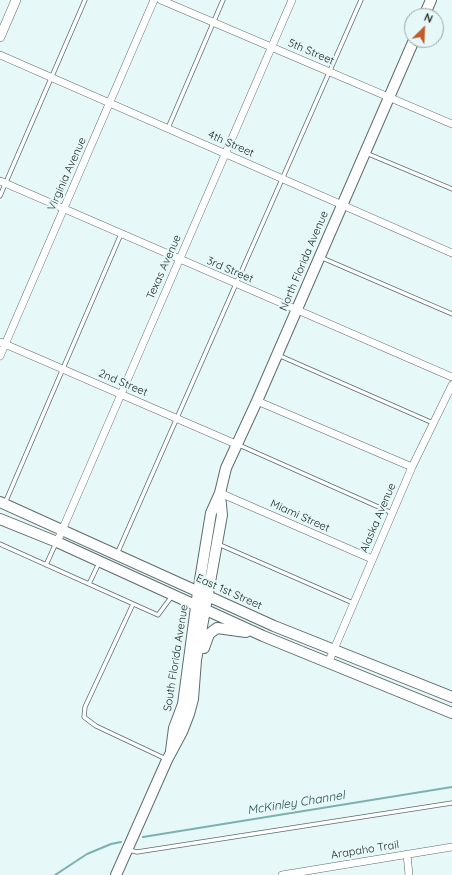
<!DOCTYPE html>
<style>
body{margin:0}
#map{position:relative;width:452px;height:875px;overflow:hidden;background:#e7f8f8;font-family:Quicksand,sans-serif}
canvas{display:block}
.north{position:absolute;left:404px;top:8px;width:40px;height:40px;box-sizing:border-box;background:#e7f8f8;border:1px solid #97a4a4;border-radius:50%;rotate:24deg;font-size:11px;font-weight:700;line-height:16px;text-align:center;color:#202727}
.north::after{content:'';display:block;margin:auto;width:14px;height:18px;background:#c25d2a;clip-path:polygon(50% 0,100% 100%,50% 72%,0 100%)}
</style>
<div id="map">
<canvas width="452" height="875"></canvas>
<div class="north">N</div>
</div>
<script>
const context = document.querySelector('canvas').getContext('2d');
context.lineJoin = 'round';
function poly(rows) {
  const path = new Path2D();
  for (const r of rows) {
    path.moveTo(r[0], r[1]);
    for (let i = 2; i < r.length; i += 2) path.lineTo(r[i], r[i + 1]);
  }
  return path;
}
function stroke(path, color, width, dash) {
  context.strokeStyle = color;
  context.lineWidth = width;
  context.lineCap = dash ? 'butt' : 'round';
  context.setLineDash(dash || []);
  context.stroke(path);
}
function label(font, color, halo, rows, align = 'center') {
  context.font = font + ' Quicksand,sans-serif';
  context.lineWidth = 4;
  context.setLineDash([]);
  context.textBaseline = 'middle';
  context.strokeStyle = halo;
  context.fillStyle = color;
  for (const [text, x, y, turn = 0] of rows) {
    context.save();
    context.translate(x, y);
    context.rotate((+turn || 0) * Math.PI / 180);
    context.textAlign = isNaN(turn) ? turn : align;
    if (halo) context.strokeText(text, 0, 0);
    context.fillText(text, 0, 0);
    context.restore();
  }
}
stroke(poly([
 [143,837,452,787],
 [55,875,87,854,111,844,121,842]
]), '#7bb1b0', 2);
const service = poly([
 [168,128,223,0],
 [366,153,452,189],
 [0,196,85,0],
 [320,257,452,314],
 [278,355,433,423],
 [239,445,392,513],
 [5,503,121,234],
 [0,544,158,615,172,596],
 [218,544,353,603],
 [117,554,361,0],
 [46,565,56,543],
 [89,584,99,563],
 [133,604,85,707,84,717,96,726,166,759],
 [129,850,137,852,452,803]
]);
const minor = poly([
 [161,0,452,124],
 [0,55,452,253],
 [0,181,452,377],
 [0,342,238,445],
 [0,356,154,0],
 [257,401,412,467],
 [220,493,372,559],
 [57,542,292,0],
 [329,661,412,467,452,385],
 [407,854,409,875],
 [282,875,452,847]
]);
const tertiary = poly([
 [0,37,16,0]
]);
const secondary = poly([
 [424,16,431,0],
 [0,502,274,626,452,697],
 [0,519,57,542,263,636,452,713],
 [204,648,209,634,217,628,246,632],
 [171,751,174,728,183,704,198,592,211,513,220,493,226,468,257,401,414,40],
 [116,875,167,760,182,732,189,714,193,699,196,660,222,515,220,495]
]);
stroke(service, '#5d6c6c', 5);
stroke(minor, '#5d6c6c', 8);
stroke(tertiary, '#5d6c6c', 10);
stroke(secondary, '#5d6c6c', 12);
stroke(service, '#fff', 3.5);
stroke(minor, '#fff', 7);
stroke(tertiary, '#fff', 9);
stroke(secondary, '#fff', 10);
label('11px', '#202727', '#e7f8f8', [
 ["5th Street",311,52,23],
 ["4th Street",231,144,24],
 ["Virginia Avenue",67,174,-66],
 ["North Florida Avenue",304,261,-67],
 ["Texas Avenue",164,267,-66],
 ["3rd Street",230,270,23],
 ["2nd Street",123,383,23],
 ["Miami Street",300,516,24],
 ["Alaska Avenue",378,518,-67],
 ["East 1st Street",229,592,24],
 ["South Florida Avenue",176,658,-81],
 ["Arapaho Trail",365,850,-9]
]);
label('italic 12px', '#1c4c4c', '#e7f8f8', [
 ["McKinley Channel",296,803,-9]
]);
</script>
